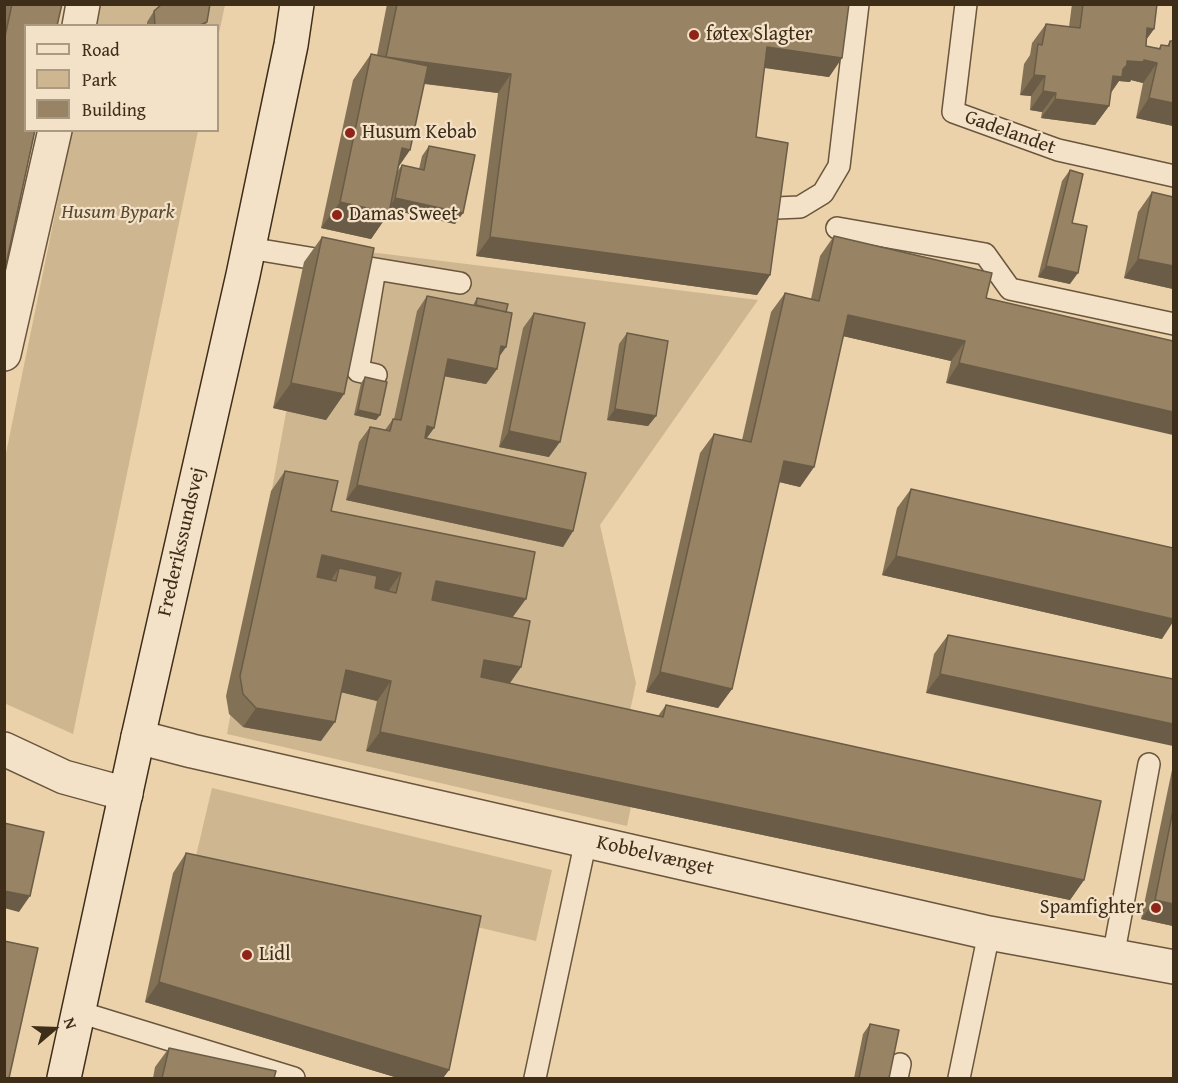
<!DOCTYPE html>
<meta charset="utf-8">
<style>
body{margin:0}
#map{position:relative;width:1178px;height:1083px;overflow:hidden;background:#ecd2aa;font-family:"Gentium Book Plus",serif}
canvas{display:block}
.frame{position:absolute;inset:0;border:6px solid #3e2d19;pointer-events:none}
.legend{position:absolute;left:24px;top:24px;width:195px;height:108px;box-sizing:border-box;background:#f3e2c8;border:2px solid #ab9a82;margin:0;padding:8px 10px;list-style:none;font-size:18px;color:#3e2d19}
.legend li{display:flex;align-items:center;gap:12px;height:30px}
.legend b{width:30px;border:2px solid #ab9a82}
.north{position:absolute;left:24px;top:999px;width:60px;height:60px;-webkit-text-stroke:4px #f3e2c8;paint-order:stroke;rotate:71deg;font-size:16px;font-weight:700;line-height:24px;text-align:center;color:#3e2d19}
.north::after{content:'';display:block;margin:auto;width:21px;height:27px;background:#3e2d19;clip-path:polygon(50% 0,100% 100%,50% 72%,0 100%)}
</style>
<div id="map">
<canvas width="1178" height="1083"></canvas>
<div class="frame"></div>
<ul class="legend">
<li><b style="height:8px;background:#f3e2c8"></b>Road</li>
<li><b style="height:16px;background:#ceb691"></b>Park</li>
<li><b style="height:16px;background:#988364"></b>Building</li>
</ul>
<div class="north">N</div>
</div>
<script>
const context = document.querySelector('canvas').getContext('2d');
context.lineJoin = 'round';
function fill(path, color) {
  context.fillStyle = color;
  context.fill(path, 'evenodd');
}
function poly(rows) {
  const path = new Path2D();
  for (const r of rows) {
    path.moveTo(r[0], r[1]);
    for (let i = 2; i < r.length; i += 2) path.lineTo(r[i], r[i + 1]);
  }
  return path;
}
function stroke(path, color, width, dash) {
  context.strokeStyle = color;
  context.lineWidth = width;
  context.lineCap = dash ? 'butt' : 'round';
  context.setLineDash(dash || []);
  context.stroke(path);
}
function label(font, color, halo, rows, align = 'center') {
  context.font = font + ' "Gentium Book Plus",serif';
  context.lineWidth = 4.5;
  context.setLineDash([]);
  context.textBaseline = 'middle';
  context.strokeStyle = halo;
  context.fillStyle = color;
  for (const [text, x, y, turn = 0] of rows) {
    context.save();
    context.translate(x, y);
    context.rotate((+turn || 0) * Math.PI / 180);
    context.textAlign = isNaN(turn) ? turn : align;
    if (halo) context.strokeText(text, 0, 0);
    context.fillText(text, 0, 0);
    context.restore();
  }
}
fill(poly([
 [97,5,225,5,218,38,218,26,93,26],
 [72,131,198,131,73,734,4,703,5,458],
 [329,247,758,300,600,525,636,683,627,725,647,730,627,826,227,734,315,255],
 [212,788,552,870,536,941,195,860]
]), '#ceb691');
const service = poly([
 [966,4,953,112,1058,150,1174,176],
 [752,209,800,207,823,193,839,166,858,4],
 [837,228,985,254,1010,289,1174,324],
 [249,248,460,283],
 [375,269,358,371,376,375],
 [1113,957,1149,764],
 [79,1012,294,1078],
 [535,1078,586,840],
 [897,1078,900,1064],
 [959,1078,989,933]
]);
const minor = poly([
 [79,26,83,4],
 [4,354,55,130],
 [138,737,192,751,989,933,1174,967],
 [4,749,64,777,126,794]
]);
const secondary = poly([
 [64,1078,138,737,243,275,291,45,297,4]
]);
stroke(service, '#6a563d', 24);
stroke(minor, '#6a563d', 36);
stroke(secondary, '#3e2d19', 36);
stroke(service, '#f3e2c8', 21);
stroke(minor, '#f3e2c8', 33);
stroke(secondary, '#f3e2c8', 33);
fill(poly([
 [4,4,62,4,4,274],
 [160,4,210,4,207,22,204,26,147,26,147,22,154,11,159,7],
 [387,4,849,4,842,58,829,77,764,68,756,137,770,275,757,295,476,256,498,93,424,84,410,150,399,166,397,172,402,165,419,169,422,156,429,146,463,213,455,224,390,209,389,213,371,239,321,228,353,80,371,54,377,55],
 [1072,4,1157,4,1154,29,1146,40,1146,46,1159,48,1161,45,1167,46,1170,41,1173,41,1173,126,1136,118,1143,83,1131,80,1130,82,1119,81,1111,93,1109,106,1095,125,1041,118,1042,112,1030,110,1031,96,1020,95,1024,64,1030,55,1032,43,1046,24,1069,27],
 [1070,170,1070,284,1038,277,1062,181],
 [1152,192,1173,289,1124,278,1138,212],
 [834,236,986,298,1173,341,946,383,951,361,843,336,814,467,800,487,779,482,732,689,718,708,646,692,700,453,714,434,742,440,771,312,785,293,811,299,820,256],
 [322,237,344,394,326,420,273,408,304,262],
 [427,296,473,305,477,298,506,312,506,347,499,357,497,369,486,384,445,376,434,428,426,439,573,531,563,547,346,500,359,442,370,427,385,430,393,419,394,419,417,311],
 [534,313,549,457,499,447,523,328],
 [627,333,656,416,648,426,607,420,619,344],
 [365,377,380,415,376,420,354,415,361,383],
 [285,471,331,511,512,618,521,667,510,683,658,716,666,705,1084,880,1070,900,366,751,377,701,341,692,321,741,243,727,229,714,226,696,271,491],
 [911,489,1162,639,882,575,897,508],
 [948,635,1173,679,926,693,934,654],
 [1173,765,1173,926,1141,919],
 [186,853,449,1070,443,1078,398,1078,145,1002,173,873],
 [870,1024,889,1078,854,1078,863,1034],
 [169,1048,274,1078,153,1078,155,1067]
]), '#837156');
fill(poly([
 [1147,28,1154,29,1140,48],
 [767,47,842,58,829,77,753,66],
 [386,58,511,74,498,93,373,77],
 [1144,60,1157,63,1143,83,1131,80,1130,82,1119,81,1108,96,1113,76,1127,61],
 [1034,75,1045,76,1031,96,1020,95],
 [1043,91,1056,93,1042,112,1030,110],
 [1149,98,1173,103,1173,126,1136,118],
 [1055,99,1109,106,1095,125,1041,118],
 [402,148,410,150,392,176],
 [395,198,463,213,455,224,388,209],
 [340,202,389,213,371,239,321,228],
 [490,237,770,275,757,295,476,256],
 [1138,259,1173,266,1173,289,1124,278],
 [1046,266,1078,273,1070,284,1038,277],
 [848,315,965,341,951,361,834,334],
 [501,346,506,347,495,362],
 [448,359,497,369,486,384,437,375],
 [959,363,1173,412,1173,435,946,383],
 [291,383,344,394,326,420,273,408],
 [615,409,656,416,648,426,607,420],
 [358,410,380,415,376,420,354,415],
 [427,426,434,428,423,443],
 [509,431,560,442,549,457,499,447],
 [784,461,814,467,800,487,771,480],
 [357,485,573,531,563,547,346,500],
 [322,555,401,573,387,593,336,581,339,568,331,580,308,575],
 [896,556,1173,619,1173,622,1162,639,882,575],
 [436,581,526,599,512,618,422,600],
 [484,660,521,667,507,687,471,679],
 [346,670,391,681,377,701,332,690],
 [660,672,732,689,718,708,646,692],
 [940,674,1173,724,1173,746,926,693],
 [256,708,335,722,321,741,243,727],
 [380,732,1084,880,1070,900,366,751],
 [4,891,30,896,19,912,4,908],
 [1155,900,1173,904,1173,926,1141,919],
 [159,982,449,1070,443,1078,398,1078,145,1002]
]), '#6a5c46');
const building = poly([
 [12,4,62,4,57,26,26,26,26,130,35,130,4,274,4,41,12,4],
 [162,4,210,4,207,22,198,26,155,26,154,11,162,4],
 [397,4,849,4,842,58,767,47,756,137,788,143,770,275,490,237,511,74,386,57,397,4],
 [1083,4,1157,4,1154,29,1147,28,1146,46,1160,49,1161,45,1169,46,1170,41,1173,41,1173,103,1149,98,1157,63,1144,60,1143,62,1127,61,1127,65,1123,69,1122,77,1113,76,1109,106,1055,99,1056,93,1043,91,1045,76,1034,75,1038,44,1042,45,1046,24,1080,28,1083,4],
 [371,54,428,66,410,150,402,148,389,213,340,202,371,54],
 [429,146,475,155,463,213,395,198,402,165,424,170,429,146],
 [1070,170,1083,174,1072,223,1087,226,1078,273,1046,266,1070,170],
 [1152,192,1173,197,1173,266,1138,259,1152,192],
 [834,236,992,273,986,298,1173,341,1173,412,959,363,965,341,848,315,814,467,784,461,732,689,660,672,714,434,751,442,785,293,819,301,834,236],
 [322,237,374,248,344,394,291,383,322,237],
 [427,296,512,313,506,347,501,346,497,369,448,359,434,428,427,426,425,438,586,473,573,531,357,485,370,427,390,431,393,419,401,420,427,296],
 [477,298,508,304,506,312,476,305,477,298],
 [534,313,585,323,560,442,509,431,534,313],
 [627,333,668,341,656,416,615,409,627,333],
 [365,377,387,382,380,415,358,410,365,377],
 [285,471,338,481,331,511,535,552,526,599,436,581,432,600,530,621,521,667,484,660,481,677,663,717,666,705,1101,801,1084,880,380,732,391,681,346,670,335,722,256,708,243,694,240,676,285,471],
 [322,555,401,573,396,593,375,588,377,576,339,568,336,581,317,577,322,555],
 [911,489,1173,548,1173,619,896,556,911,489],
 [948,635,1173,679,1173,724,940,674,948,635],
 [1173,810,1173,904,1155,900,1173,810],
 [4,823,44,832,30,896,4,891,4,823],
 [186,853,481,916,449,1070,159,982,186,853],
 [4,941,38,948,9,1078,4,1078,4,941],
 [870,1024,899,1030,889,1078,859,1078,870,1024],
 [169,1048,276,1071,274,1078,162,1078,169,1048]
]);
fill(building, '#988364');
stroke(building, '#6a5c46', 1.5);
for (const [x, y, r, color] of [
 [694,35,6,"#8f2418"],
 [350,133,6,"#8f2418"],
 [337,215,6,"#8f2418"],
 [1156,908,6,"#8f2418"],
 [247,955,6,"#8f2418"]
]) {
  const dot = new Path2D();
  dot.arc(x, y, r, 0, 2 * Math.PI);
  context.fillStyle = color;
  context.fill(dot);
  stroke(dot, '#f3e2c8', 2);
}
label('20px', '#3e2d19', '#f3e2c8', [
 ["føtex Slagter",706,35],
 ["Husum Kebab",362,133],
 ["Damas Sweet",349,215],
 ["Spamfighter",1144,908,"right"],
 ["Lidl",259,955]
], 'left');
label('20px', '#3e2d19', '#f3e2c8', [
 ["Gadelandet",1010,133,20],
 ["Frederikssundsvej",182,542,-77],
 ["Kobbelvænget",655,856,13]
]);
label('italic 20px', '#5b4831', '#f3e2c8', [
 ["Husum Bypark",118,213]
]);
</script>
